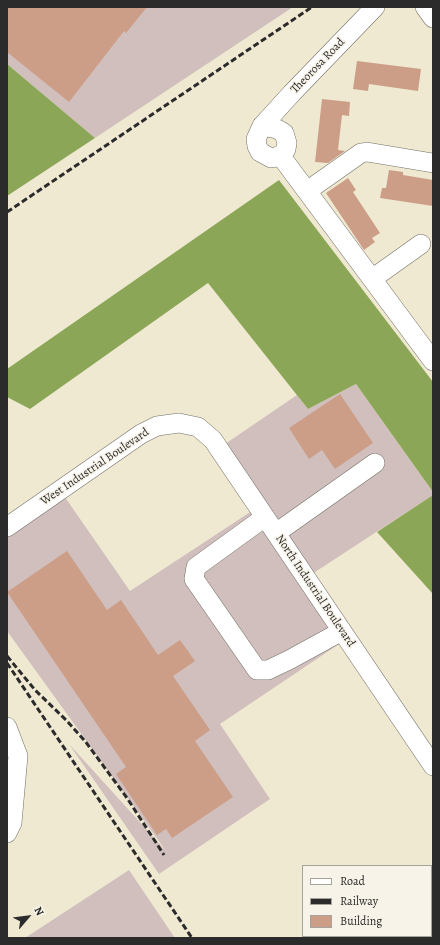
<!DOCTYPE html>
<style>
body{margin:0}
#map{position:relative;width:440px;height:945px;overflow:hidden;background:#f0e9d2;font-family:Alegreya,serif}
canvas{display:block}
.frame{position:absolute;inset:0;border:8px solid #2b2b2b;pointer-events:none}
.legend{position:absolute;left:302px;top:865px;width:130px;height:72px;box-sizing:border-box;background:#f7f3e8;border:1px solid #a5a39c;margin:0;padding:5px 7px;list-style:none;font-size:12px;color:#2b2b2b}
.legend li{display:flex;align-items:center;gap:8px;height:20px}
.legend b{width:20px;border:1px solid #a5a39c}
.north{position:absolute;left:8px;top:897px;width:40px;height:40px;-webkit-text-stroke:3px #f7f3e8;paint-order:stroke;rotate:62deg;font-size:11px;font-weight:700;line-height:16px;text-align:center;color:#2b2b2b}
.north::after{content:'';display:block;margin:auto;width:14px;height:18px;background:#2b2b2b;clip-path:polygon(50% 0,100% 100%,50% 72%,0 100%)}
</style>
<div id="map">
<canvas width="440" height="945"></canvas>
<div class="frame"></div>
<ul class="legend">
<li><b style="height:5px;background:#fff"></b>Road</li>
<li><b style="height:5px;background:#2b2b2b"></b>Railway</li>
<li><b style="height:11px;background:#cc9e87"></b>Building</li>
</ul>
<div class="north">N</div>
</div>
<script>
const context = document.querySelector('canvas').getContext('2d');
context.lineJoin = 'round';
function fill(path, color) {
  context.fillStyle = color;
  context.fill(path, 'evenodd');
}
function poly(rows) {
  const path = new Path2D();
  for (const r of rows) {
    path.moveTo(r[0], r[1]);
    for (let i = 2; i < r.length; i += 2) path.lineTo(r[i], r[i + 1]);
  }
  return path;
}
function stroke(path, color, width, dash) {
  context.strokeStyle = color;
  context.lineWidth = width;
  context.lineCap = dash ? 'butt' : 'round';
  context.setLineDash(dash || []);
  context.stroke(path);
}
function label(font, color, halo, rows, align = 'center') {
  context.font = font + ' Alegreya,serif';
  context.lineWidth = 3;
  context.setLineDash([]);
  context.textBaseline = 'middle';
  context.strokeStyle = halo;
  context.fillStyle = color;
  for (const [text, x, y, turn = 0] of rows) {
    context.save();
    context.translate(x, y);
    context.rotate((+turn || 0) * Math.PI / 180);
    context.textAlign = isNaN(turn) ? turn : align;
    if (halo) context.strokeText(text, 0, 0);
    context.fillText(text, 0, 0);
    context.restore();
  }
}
fill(poly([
 [7,7,293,7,95,138,7,64],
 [356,384,433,492,433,495,312,574,351,636,220,724,270,799,159,874,69,744,166,851,7,631,7,526,60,490,130,591,264,503,225,444,297,395,308,409],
 [129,870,175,938,25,938]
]), '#d1bfbd');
fill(poly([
 [7,64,95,138,7,196],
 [279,180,433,382,433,492,356,384,308,409,208,283,30,409,7,397,7,369],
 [433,495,433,594,377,532]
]), '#8ca658');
fill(poly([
 [7,7,147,7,126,33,124,31,69,102,7,52],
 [357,61,421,69,418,91,369,84,368,91,353,89],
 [322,99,350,102,349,116,342,115,338,150,345,151,328,163,315,162],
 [389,170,403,172,403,175,433,180,433,206,380,198,382,188,386,188],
 [348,178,356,190,353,192,380,233,372,238,375,242,364,250,326,193],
 [340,394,373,443,335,469,322,450,309,459,289,428],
 [67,551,107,610,121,600,158,655,180,640,195,661,173,676,210,730,195,741,233,797,172,838,166,829,157,835,116,774,126,767,7,592]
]), '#cc9e87');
const minor = poly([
 [425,7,433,18],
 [262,126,292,93,375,7],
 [262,126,277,129,284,133,287,143,286,149,283,154,277,157,271,158,260,152,257,146,256,139,262,126],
 [280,155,433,361],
 [307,191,361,153,367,152,433,163],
 [372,279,421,244],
 [265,517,196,567,194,579,257,670,268,670,289,660,342,631],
 [7,527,141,434,157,426,179,423,198,427,213,440,433,766],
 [276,533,375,463],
 [7,727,18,756,12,823,7,833]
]);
stroke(minor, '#706e65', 20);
stroke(minor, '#fff', 19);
stroke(poly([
 [7,212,312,7],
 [7,656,35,690,66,720,85,741,127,798,164,855],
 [7,663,192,938]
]), '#2b2b2b', 3, [6, 3]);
label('12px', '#2b2b2b', '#f7f3e8', [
 ["Theorosa Road",318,66,-46],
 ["West Industrial Boulevard",95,467,-34],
 ["North Industrial Boulevard",315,591,56]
]);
</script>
